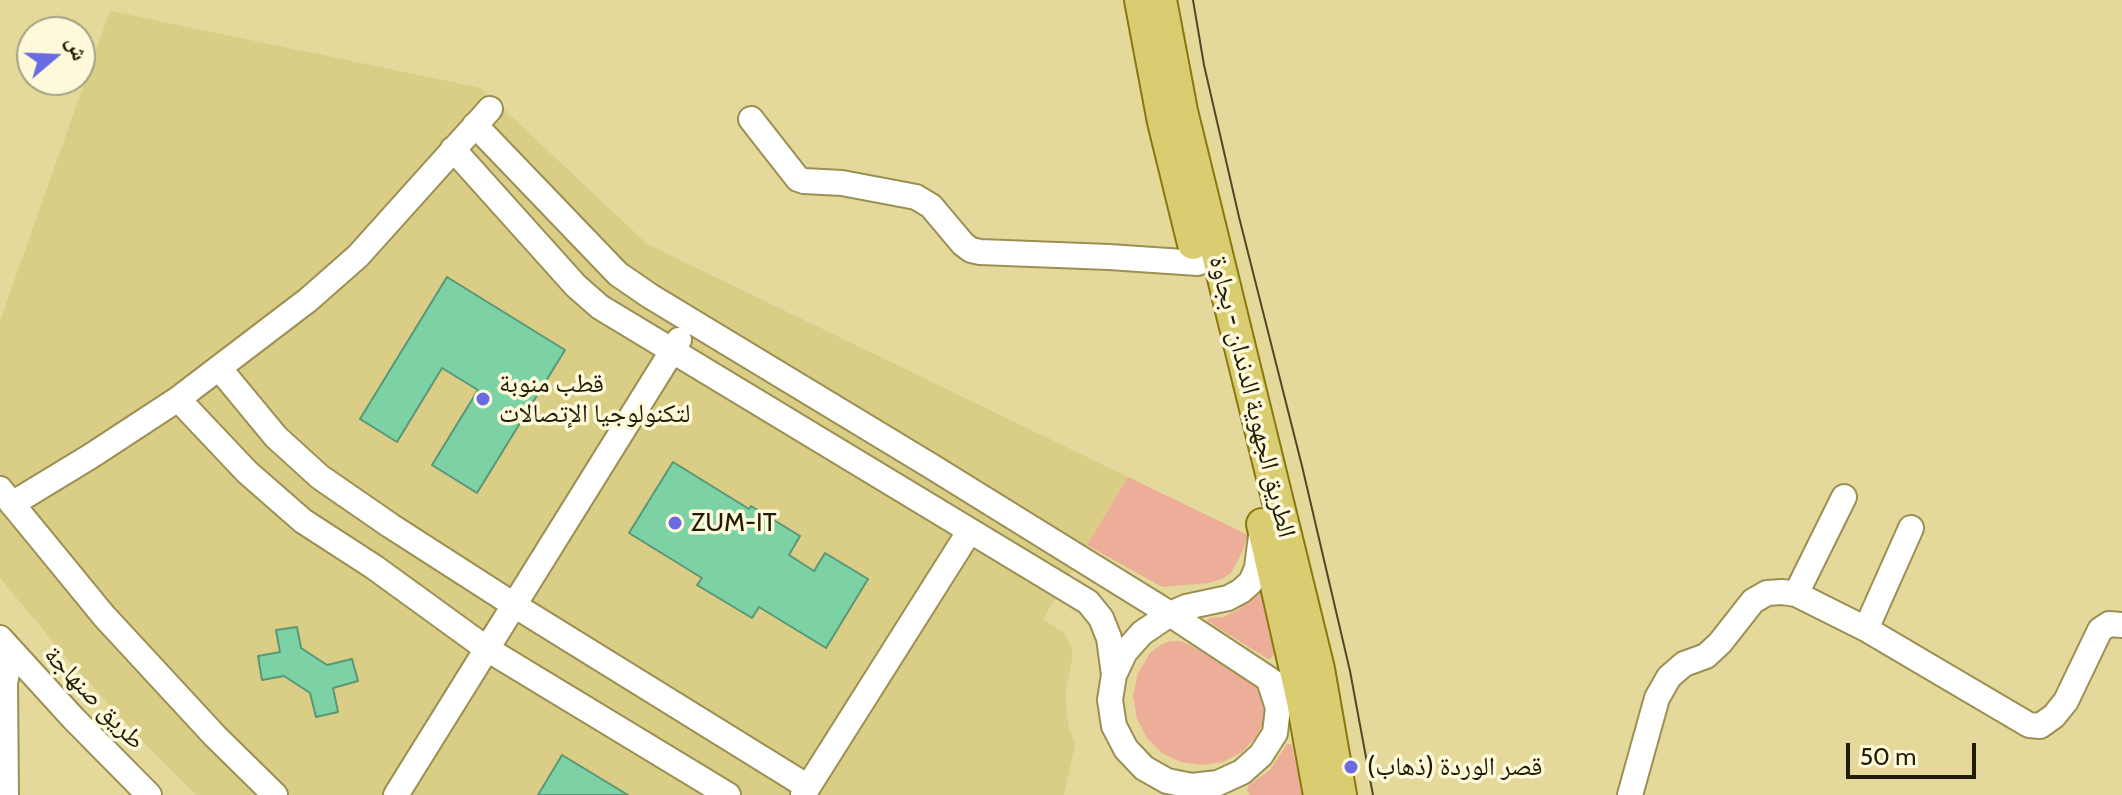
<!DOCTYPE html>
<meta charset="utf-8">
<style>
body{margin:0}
#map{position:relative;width:2122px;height:795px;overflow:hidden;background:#e4d89a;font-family:Cabin,"Noto Naskh Arabic",sans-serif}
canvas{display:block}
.north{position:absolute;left:16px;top:16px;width:80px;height:80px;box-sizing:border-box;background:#fef9da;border:2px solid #a5a184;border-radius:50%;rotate:71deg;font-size:22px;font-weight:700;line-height:32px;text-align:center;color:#201c03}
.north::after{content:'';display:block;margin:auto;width:28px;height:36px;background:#6a6ae3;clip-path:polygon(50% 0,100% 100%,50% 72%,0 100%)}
.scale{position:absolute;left:1846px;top:743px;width:130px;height:36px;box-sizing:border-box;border:4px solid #201c03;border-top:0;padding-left:10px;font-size:24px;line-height:28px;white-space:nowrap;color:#201c03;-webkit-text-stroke:6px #fef9da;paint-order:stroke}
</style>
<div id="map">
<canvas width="2122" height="795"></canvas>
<div class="north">ش</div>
<div class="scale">50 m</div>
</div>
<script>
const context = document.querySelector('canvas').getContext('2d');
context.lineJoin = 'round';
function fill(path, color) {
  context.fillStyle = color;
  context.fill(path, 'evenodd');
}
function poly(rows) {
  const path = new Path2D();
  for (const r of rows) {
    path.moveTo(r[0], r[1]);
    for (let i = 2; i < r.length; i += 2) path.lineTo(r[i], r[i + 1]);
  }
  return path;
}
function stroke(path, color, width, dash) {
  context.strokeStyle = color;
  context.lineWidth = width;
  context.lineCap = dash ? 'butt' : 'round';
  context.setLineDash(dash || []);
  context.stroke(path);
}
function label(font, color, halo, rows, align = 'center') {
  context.font = font + ' Cabin,"Noto Naskh Arabic",sans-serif';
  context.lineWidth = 7;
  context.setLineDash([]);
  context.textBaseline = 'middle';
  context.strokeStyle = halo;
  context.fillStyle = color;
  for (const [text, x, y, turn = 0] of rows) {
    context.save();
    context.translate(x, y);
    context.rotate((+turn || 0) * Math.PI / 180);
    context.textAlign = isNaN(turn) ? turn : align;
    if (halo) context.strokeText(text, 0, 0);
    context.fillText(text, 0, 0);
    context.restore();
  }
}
fill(poly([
 [110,11,481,88,647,244,1128,477,1043,619,1065,634,1072,649,1072,659,1066,690,1066,708,1069,728,1075,745,1064,795,196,795,152,751,72,664,0,578,0,321]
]), '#dacd86');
fill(poly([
 [1128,477,1248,535,1242,552,1231,573,1222,579,1209,583,1162,587,1087,545],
 [1261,591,1274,654,1271,658,1268,659,1207,621,1209,618,1223,617,1239,609],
 [1171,641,1180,641,1190,645,1260,686,1268,701,1266,718,1256,737,1242,752,1223,762,1202,765,1181,762,1162,753,1147,738,1137,719,1133,696,1138,673,1150,653,1162,644],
 [1287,744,1291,744,1292,746,1303,795,1250,795,1247,790,1249,785,1270,770]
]), '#ecae99');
const building = poly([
 [447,277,565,350,477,493,432,465,478,390,442,368,397,442,360,419,447,277],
 [673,462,749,509,751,506,800,536,789,555,814,571,825,553,868,579,826,648,759,607,752,618,697,585,702,578,629,533,673,462],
 [297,627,301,648,327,665,352,659,358,681,333,688,338,712,316,717,310,693,284,676,262,680,258,656,280,652,276,630,297,627],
 [562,755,628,795,538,795,562,755]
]);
fill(building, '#7cd2a4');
stroke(building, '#599776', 2);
const minor = poly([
 [751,119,798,179,804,181,842,183,916,197,931,206,963,244,971,250,980,252,1109,257,1198,263],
 [475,125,618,274,650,296,931,466,1170,614,1302,701,1310,709],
 [453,149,576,286,600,307,1088,602,1101,618,1109,638,1114,675],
 [219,368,276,437,320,477,391,526,514,605,808,787],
 [178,399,247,472,303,521,374,567,487,649,728,795],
 [0,489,104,616,215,736,275,795],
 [12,504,91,456,178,399,308,300,358,256,490,109],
 [1261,536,1257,568,1251,582,1241,591,1228,598,1186,607,1170,614,1142,633,1125,652,1114,675,1110,700,1114,726,1126,749,1144,768,1167,781,1192,786,1218,783,1242,772,1261,755,1275,733,1278,708,1269,680],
 [1796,594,1844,497],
 [1866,629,1911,528],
 [0,638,73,718,149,795],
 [6,795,5,683,11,652],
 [396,795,679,340],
 [803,795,969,532],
 [1630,795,1657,698,1669,677,1684,664,1706,656,1720,643,1753,601,1767,593,1782,592,1796,594,1866,629,2029,725,2040,726,2054,716,2066,701,2100,630,2109,624,2122,625]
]);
const major = poly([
 [1140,0,1163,122,1193,244],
 [1161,0,1182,111,1319,669,1341,795],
 [1262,524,1302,701,1319,795]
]);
stroke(minor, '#9b9053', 28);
stroke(major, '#89780d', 34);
stroke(minor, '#fff', 24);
stroke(major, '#dacc71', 30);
stroke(poly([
 [1193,0,1204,65,1239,217,1302,466,1350,671,1373,795]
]), '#4f4927', 2);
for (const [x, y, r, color] of [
 [483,399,8,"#6a6ae3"],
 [675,523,8,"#6a6ae3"],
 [1351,767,8,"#6a6ae3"]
]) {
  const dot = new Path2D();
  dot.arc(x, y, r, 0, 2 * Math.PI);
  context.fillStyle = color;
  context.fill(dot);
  stroke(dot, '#fef9da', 3);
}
label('26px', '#201c03', '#fef9da', [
 ["قطب منوبة",499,384],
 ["لتكنولوجيا الإتصالات",499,414],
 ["ZUM-IT",691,523],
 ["قصر الوردة (ذهاب)",1367,767]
], 'left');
label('26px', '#201c03', '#fef9da', [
 ["الطريق الجهوية الدندان - بجاوة",1252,397,76],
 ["طريق صنهاجة",94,698,46]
]);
</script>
